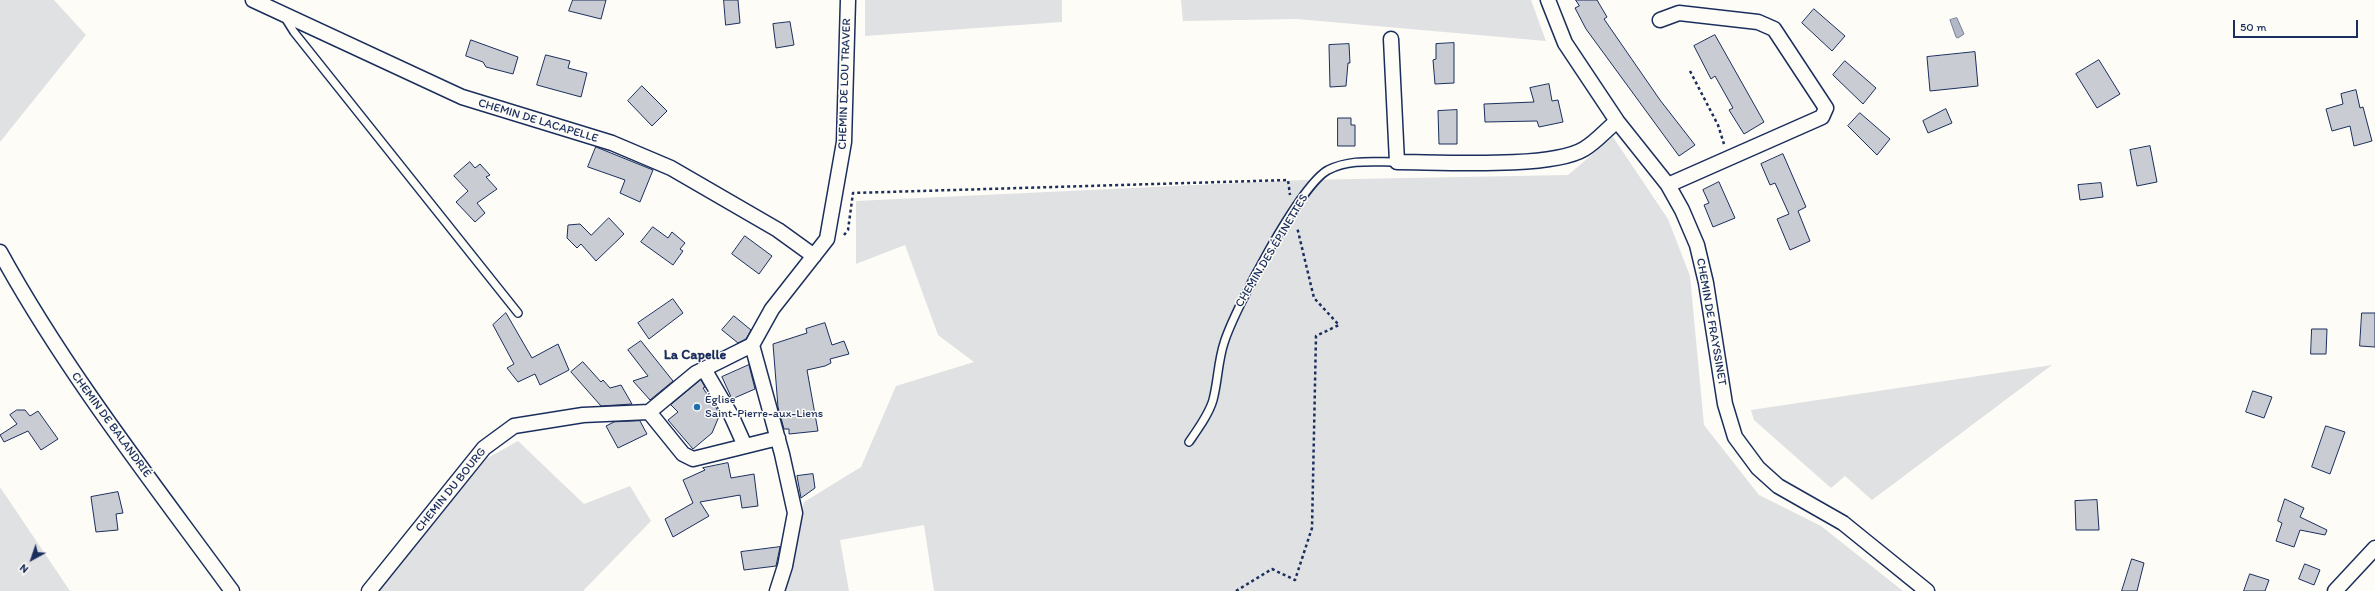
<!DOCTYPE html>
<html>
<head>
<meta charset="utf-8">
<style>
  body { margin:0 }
  #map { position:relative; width:2375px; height:591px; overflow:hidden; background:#fdfcf7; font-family:Itim,sans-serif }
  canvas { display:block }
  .north { position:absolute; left:12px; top:539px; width:40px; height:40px; -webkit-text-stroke:3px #fdfcf7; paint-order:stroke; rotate:220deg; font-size:11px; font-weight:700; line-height:16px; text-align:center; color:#1b2f5e }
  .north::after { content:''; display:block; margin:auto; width:14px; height:18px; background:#1b2f5e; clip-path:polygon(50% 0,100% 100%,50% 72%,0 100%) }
  .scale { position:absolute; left:2233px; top:20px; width:125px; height:18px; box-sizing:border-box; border:2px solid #1b2f5e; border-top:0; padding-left:5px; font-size:12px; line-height:14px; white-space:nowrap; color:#1b2f5e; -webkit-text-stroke:3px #fdfcf7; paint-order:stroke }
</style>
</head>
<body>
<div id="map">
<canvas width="2375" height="591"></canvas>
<div class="north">N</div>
<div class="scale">50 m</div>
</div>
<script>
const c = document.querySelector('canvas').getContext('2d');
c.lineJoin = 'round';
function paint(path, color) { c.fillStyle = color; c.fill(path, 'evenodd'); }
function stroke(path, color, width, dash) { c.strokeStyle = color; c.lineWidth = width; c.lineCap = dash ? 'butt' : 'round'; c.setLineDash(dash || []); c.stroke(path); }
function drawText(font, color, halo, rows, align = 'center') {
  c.font = font + ' Itim,sans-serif'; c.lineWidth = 3; c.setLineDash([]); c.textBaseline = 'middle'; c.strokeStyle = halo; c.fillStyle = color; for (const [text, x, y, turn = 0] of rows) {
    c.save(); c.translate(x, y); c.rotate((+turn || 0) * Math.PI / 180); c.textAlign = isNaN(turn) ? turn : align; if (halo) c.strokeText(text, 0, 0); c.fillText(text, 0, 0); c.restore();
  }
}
paint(new Path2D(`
  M0,0H54L86,35L0,142Z
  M865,0H1062V22L865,36Z
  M1181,0H1531L1546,41L1297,19L1183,21Z
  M1613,137L1668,219L1690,276L1704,425L1759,495L1821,526L1903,591H934L924,525L840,540L849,591H781L804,502L861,467L896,386L974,362L938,335L905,245L856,264V201L1302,180L1568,175Z
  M2052,365L1872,500L1845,476L1831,488L1754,420L1751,410Z
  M518,441L584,504L630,486L651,521L583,591H380L486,459Z
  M0,487L70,591H0Z`), '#e0e1e3');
const water = new Path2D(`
  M1957,18L1964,34L1958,38L1956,37L1950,20Z`);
paint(water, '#b3b8c5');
stroke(water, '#76819c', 1);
const building = new Path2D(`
  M573,0H606L601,19L569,11Z
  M724,0H738L740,23L726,25Z
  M1576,0H1597L1607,17L1604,19L1660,100L1695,145L1679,156L1586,29L1575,8L1579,6Z
  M1814,9L1845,36L1832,51L1802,23Z
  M790,22L794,45L776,48L773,24Z
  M1715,35L1764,122L1744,134L1729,110L1733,108L1715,76L1711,79L1694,46Z
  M471,40L518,57L513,74L486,67L483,62L466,56Z
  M1454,43V83L1435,84L1433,60L1436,59V44Z
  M1349,44L1350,63H1348L1346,86L1330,87L1329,45Z
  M1975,52L1978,86L1930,91L1927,57Z
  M546,55L570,61L568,68L587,73L581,97L537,85Z
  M2099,60L2120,94L2097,108L2076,74Z
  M1845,61L1876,88L1863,104L1833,75Z
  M1549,84L1552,101L1558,100L1563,122L1539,127L1537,121L1485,122L1484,104L1534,102L1530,88Z
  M642,86L667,111L652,126L628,101Z
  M2356,90L2360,108L2363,107L2372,141L2354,146L2350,126L2332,131L2326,109L2343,104L2341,94Z
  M1946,109L1952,123L1928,133L1923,121Z
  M1457,110V144H1439L1438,111Z
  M1860,113L1890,139L1877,155L1848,126Z
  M1338,118H1351V125H1355V146H1338Z
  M2150,146L2157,182L2137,186L2130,150Z
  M596,147L653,170L640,202L620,193L625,180L588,167Z
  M1783,154L1806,207L1798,211L1810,241L1790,250L1777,219L1789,214L1775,183L1770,185L1761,164Z
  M470,162L475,168L480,164L490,175L486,177L497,189L477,203L485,213L475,222L456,202L468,191L454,176Z
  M1719,182L1735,218L1713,227L1704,205L1709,203L1703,190Z
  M2101,183L2103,197L2080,200L2078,185Z
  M609,218L624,234L596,261L581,244L577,248L567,238L568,225L580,224L591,235Z
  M653,227L668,238L672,232L685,243L680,249L683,251L673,265L641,242Z
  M745,236L772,256L759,274L732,254Z
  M673,299L683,313L649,339L638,323Z
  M506,313L532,358L558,344L569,370L540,385L535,374L518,382L507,368L514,364L493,325Z
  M2362,313H2375V347L2360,346Z
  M734,316L751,330L746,339L738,343L722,330Z
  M825,323L832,345L844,341L849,354L830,359L831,363L825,366L807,370L818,431L789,434V429H784L778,407L773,344L807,333L806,329Z
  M2312,329H2327L2326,354H2311Z
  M641,341L673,381L650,400L633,381L648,376L628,350Z
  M583,362L601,382L603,380L610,388L621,385L632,404L601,406L571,372Z
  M749,365L755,389L732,399L722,377Z
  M701,380L705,387L703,388L720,414L712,433L693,449L668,420L678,412L671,405Z
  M2253,391L2272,397L2264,418L2246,412Z
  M17,410H25L30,416L38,411L58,439L41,450L28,431L4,442L0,435L17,424L10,415Z
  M640,421L647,434L618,448L606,426L614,422Z
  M2326,426L2345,432L2330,474L2312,467Z
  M728,463L731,478L754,474L758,506L742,508L740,495L700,502L709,516L673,537L665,519L693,503L683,480L705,470L703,468Z
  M813,474L815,488L801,498L797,476Z
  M118,492L123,513L116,514L118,530L96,532L91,497Z
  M2285,499L2304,508L2300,517L2327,530L2325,535L2300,530L2294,547L2276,541L2282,523L2278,521Z
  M2097,500L2099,530H2076L2075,501Z
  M780,547L776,566L744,570L741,552Z
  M2132,559L2144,563L2137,591H2122Z
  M2305,564L2320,570L2314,585L2299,579Z
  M2250,574L2269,580L2265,591H2244Z`);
paint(building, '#c9ccd3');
stroke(building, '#1b2f5e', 1);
const service = new Path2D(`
  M284,16L294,32L518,313
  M1189,442C1198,429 1209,414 1213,400C1218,381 1218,361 1224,343C1234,310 1300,185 1328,170C1350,159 1373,162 1397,162`);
const minor = new Path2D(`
  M253,0L462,97L612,143L671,168L778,230L814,256
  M1548,0L1565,43L1617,121L1668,185L1682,210L1697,245L1706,283L1725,404L1735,437L1758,468L1778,486L1843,523L1927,591
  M1660,20L1679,13L1758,22L1774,29L1826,108L1822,117L1668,185
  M1391,39L1397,162C1439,162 1551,169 1584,149C1596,142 1606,130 1617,121
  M0,252C66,372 151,480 232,591
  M752,345L696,373L649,412L683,454L693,459L778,438
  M704,369L732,417L745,446
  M369,591L484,448L514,426L583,415L649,412
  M777,591L785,566L795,513L782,454L752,345L772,309L827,239L844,142L848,0
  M2335,591L2375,548`);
stroke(service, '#1b2f5e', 10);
stroke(minor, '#1b2f5e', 17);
stroke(new Path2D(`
  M1690,71L1718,125L1724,144
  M844,235L848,230L853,193L1288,180L1290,195
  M1236,591L1272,569L1295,580L1312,528L1316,336L1339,325L1314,298L1297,227`), '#1b2f5e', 2.5, [3, 3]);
stroke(service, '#fdfcf7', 7);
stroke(minor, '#fdfcf7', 14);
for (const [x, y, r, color] of [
  [697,407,4,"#1f6fb2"]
]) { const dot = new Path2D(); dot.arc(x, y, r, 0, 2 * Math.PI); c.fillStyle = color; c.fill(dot); stroke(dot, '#fdfcf7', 1.5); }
drawText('12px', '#1b2f5e', '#fdfcf7', [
  ["CHEMIN DE LOU TRAVER",845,84,-88],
  ["CHEMIN DE LACAPELLE",538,121,17],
  ["CHEMIN DES ÉPINETTES",1272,251,-59],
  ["CHEMIN DE FRAYSSINET",1711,322,80],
  ["CHEMIN DE BALANDRIÉ",111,425,54],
  ["CHEMIN DU BOURG",451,490,-51]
]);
drawText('12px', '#1b2f5e', '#fdfcf7', [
  ["Église",705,400],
  ["Saint-Pierre-aux-Liens",705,414]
], 'left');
drawText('bold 14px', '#1b2f5e', '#fdfcf7', [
  ["La Capelle",695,355]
]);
</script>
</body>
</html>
